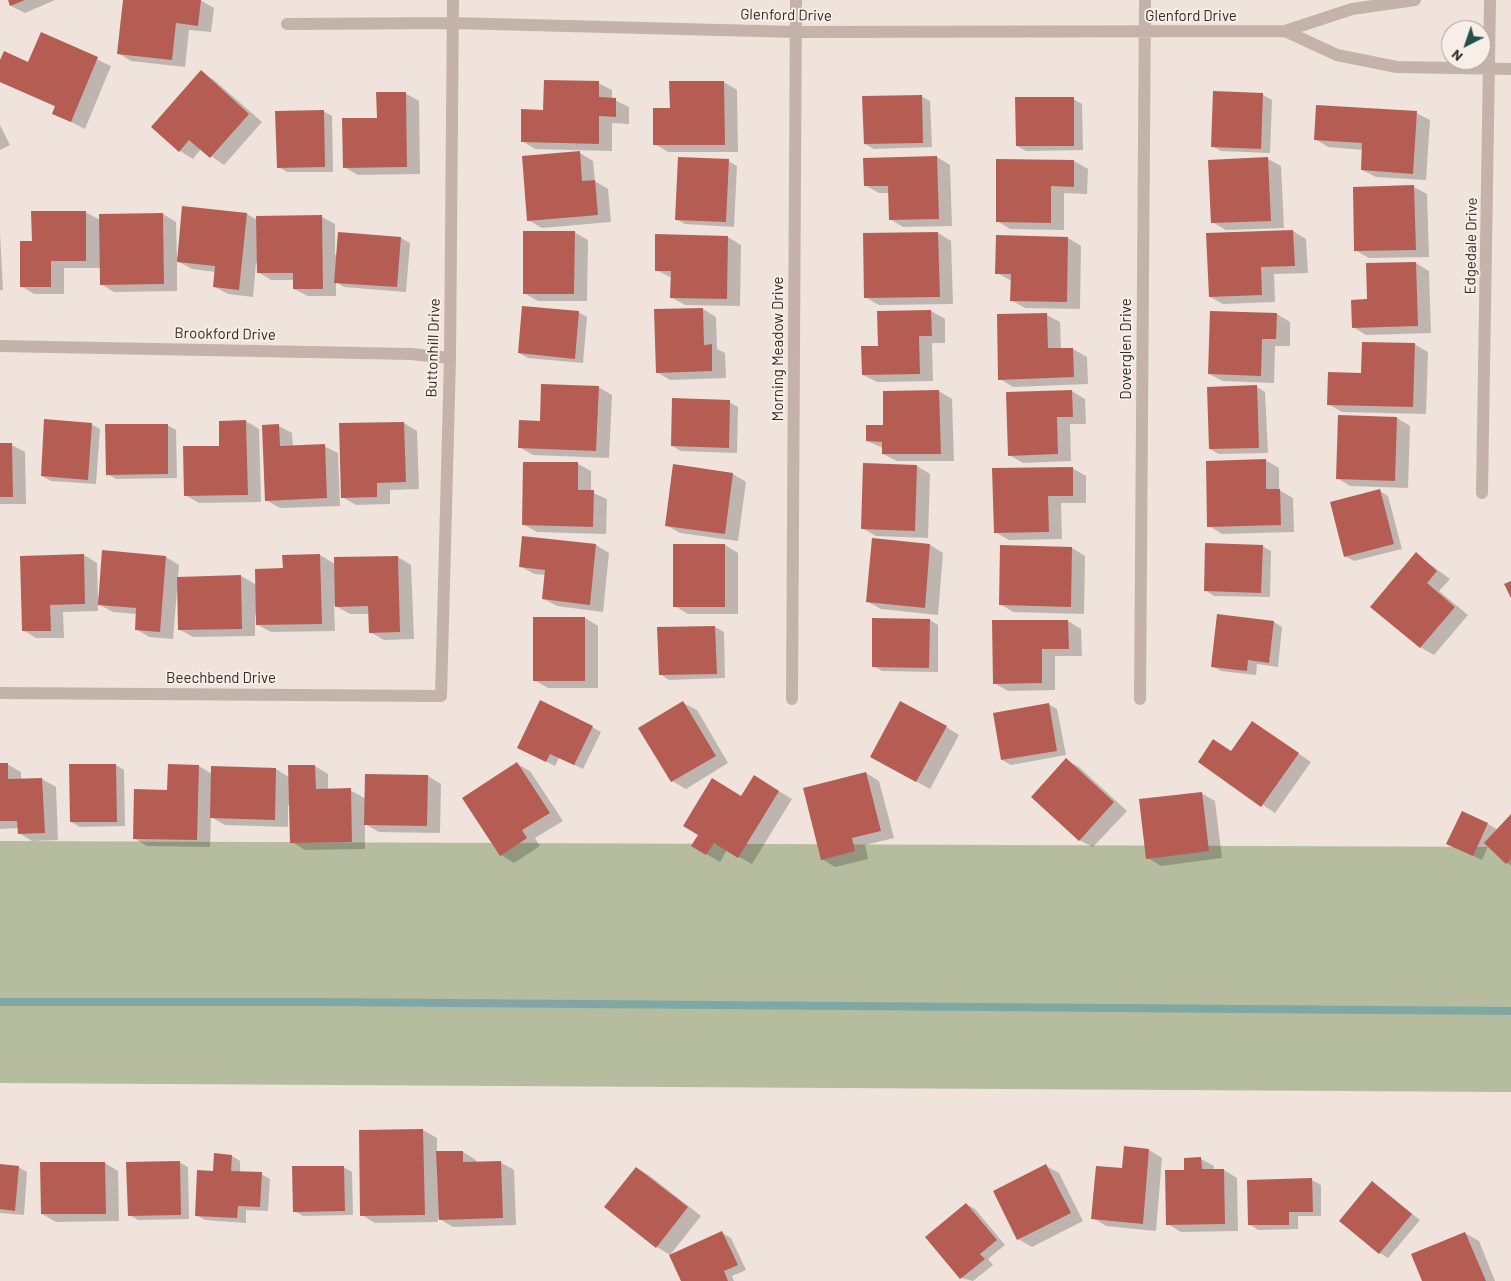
<!DOCTYPE html>
<html>
<head>
<meta charset="utf-8">
<style>
  body { margin:0 }
  #map { position:relative; width:1511px; height:1281px; overflow:hidden; background:#efe3dc; font-family:Barlow,sans-serif }
  canvas { display:block }
  .north { position:absolute; left:1441px; top:20px; width:50px; height:50px; box-sizing:border-box; background:#f7eee8; border:1px solid #a9a09b; border-radius:50%; rotate:221deg; font-size:14px; font-weight:700; line-height:20px; text-align:center; color:#342a28 }
  .north::after { content:''; display:block; margin:auto; width:18px; height:22px; background:#23504c; clip-path:polygon(50% 0,100% 100%,50% 72%,0 100%) }
</style>
</head>
<body>
<div id="map">
<canvas width="1511" height="1281"></canvas>
<div class="north">N</div>
</div>
<script>
const c = document.querySelector('canvas').getContext('2d');
c.lineJoin = 'round';
function paint(path, color) { c.fillStyle = color; c.fill(path, 'evenodd'); }
function stroke(path, color, width, dash) { c.strokeStyle = color; c.lineWidth = width; c.lineCap = dash ? 'butt' : 'round'; c.setLineDash(dash || []); c.stroke(path); }
function drawText(font, color, halo, rows, align = 'center') {
  c.font = font + ' Barlow,sans-serif'; c.lineWidth = 4; c.setLineDash([]); c.textBaseline = 'middle'; c.strokeStyle = halo; c.fillStyle = color; for (const [text, x, y, turn = 0] of rows) {
    c.save(); c.translate(x, y); c.rotate((+turn || 0) * Math.PI / 180); c.textAlign = isNaN(turn) ? turn : align; if (halo) c.strokeText(text, 0, 0); c.fillText(text, 0, 0); c.restore();
  }
}
paint(new Path2D(`
  M0,841L1511,847V1092L0,1083Z`), '#b6bc9e');
paint(new Path2D(`
  M9,0H55L25,13L11,6Z
  M124,0H200L214,8L211,32L189,30L185,67L131,61L118,53Z
  M42,34L111,66L85,129L53,113L56,107L0,82V63L29,64Z
  M201,72L214,80L262,122L224,165L201,149L193,159L180,151L152,126Z
  M724,82L737,90L738,152H668L655,144L671,109Z
  M598,83L612,90V99L629,107V124L612,123V151L535,149L522,141L544,111Z
  M1215,92L1263,95L1272,100L1270,153L1221,151L1212,146Z
  M405,93L419,101L420,174L358,175L344,167L378,119Z
  M921,96L930,101L932,147L874,149L865,144Z
  M1073,99L1082,104L1083,150L1026,151L1017,146Z
  M323,111L332,116L333,172H287L278,167Z
  M1416,113L1430,120L1426,180L1376,177L1362,170L1363,150L1328,147L1315,139Z
  M0,125L10,145L0,150Z
  M580,153L593,161L595,181L608,189L611,222L542,228L528,220Z
  M937,157L950,165L952,226L903,227L890,219L889,193H879L865,185Z
  M1268,159L1281,166L1284,228L1226,230L1212,222Z
  M998,160L1074,161L1088,169L1087,194L1064,193V230L1010,229L997,221Z
  M728,161L737,166L734,227L685,224L676,219Z
  M1414,187L1427,194L1429,257L1369,258L1355,250Z
  M85,212L100,220L163,214L176,222L177,257H179L247,214L257,220L322,217L335,224V255L401,238L410,243L406,292L344,287L336,282V296H308L294,289V280H271L258,272V263H256L253,297L228,294L215,287L216,272L192,269L177,261V291L114,292L101,284V268H64V294H34L21,286L33,243Z
  M1293,231L1306,239L1308,273L1274,274L1275,302L1223,304L1210,297Z
  M574,232L588,240L587,301H538L524,293Z
  M0,233L3,290H0Z
  M938,233L951,241L953,304L879,305L865,297Z
  M728,237L741,245L740,306L685,305L671,297L672,278L656,270Z
  M1068,238L1081,246L1080,309L1025,308L1011,300L1012,281L997,273Z
  M1416,263L1429,271L1431,333L1366,335L1353,327L1368,300Z
  M703,309L716,317L717,349L725,353L726,378L670,380L657,372Z
  M931,311L945,319V343H932L933,381L877,382L863,375L879,347L878,313Z
  M578,312L587,317L583,363L528,358L519,353Z
  M1277,314L1290,322V346H1275L1274,383L1223,381L1209,374Z
  M1047,315L1060,322L1061,349H1073L1087,357L1088,384L1013,387L1000,379Z
  M1414,344L1428,352L1426,414L1342,412L1328,404L1362,374Z
  M598,387L612,395L609,458L533,455L519,447L541,422Z
  M1257,387L1265,392L1268,453L1219,454L1210,449Z
  M939,391L952,399L954,461H897L883,454V448L867,441L884,426Z
  M1072,391L1085,399L1086,424H1070L1071,461L1023,463L1009,455Z
  M729,402L738,407L737,453L681,451L672,446Z
  M1397,418L1410,426L1408,488L1350,486L1337,478Z
  M246,421L259,429L261,502L199,503L185,495L221,447Z
  M404,423L417,431L419,489L390,490V504L356,505L342,497Z
  M91,424L100,429L96,484L51,481L42,476Z
  M167,425L176,430L177,478L116,479L107,474Z
  M279,426L292,433L293,447L324,446L338,453L340,506L280,508L266,500Z
  M0,445H12L25,452L26,504H0Z
  M1265,460L1279,468V490L1293,498L1294,532L1222,534L1209,526Z
  M524,463L578,464L591,471V492L607,499L606,534L537,532L523,524Z
  M917,466L930,474L928,538L876,536L862,528Z
  M1072,468L1086,476V503H1061L1062,539L1009,540L995,532Z
  M733,474L746,482L738,541L680,533L666,525Z
  M1380,491L1388,496L1402,549L1354,561L1345,556Z
  M596,545L609,553L603,612L557,606L544,599L546,575L534,574L520,566Z
  M725,545L738,553V614H688L675,606Z
  M930,545L943,553L938,615L881,609L868,602Z
  M1262,546L1271,551L1270,597L1214,596L1205,590Z
  M1072,548L1085,556L1084,614L1013,612L1000,604Z
  M1416,554L1450,579L1439,591L1468,615L1434,655L1420,647Z
  M84,555L97,563L98,597H100L166,557L179,565L178,578L241,576L257,585L284,569L320,555L335,564L398,557L411,565L414,639L384,640L370,632V614H350L334,605L335,631L271,632L258,625L257,615H255V636L193,637L180,630L179,591H177L173,639L149,637L136,629L137,614L113,612L98,604V611L63,612L64,638H36L23,630Z
  M585,618L598,626V688H548L534,680Z
  M930,620L938,625V672L882,671L873,666Z
  M1068,621L1081,629L1082,656H1055V690L1008,691L994,683Z
  M1274,622L1282,627L1278,667L1257,664L1256,675L1221,671L1212,666Z
  M715,627L724,632L725,678L669,680L660,674Z
  M683,703L697,710L728,763L686,789L672,781L640,728Z
  M1048,704L1057,709L1066,755L1011,765L1002,760Z
  M1253,723L1311,762L1275,813L1199,762L1232,752Z
  M592,727L601,732L583,769L559,758L555,766L528,752Z
  M946,727L959,735L930,789L885,764Z
  M1066,760L1079,767L1127,811L1093,847L1079,840Z
  M0,764H7L21,772V780L42,779L56,787L58,840L32,841L19,833V828L0,829Z
  M517,764L530,771L563,821L535,838L540,846L514,863L501,855Z
  M116,765L124,770L125,826L80,827L71,822Z
  M199,766L212,774L276,769L290,778L315,766L328,774V790H350L366,799V775L428,776L441,784L440,833L379,832L365,824V849L305,850L292,842L291,805H288V827L225,825L211,817L210,847L147,846L134,838L169,792Z
  M866,773L879,781L894,838L865,845L868,859L835,867L822,859Z
  M767,784L792,799L752,864L727,850L720,862L693,846L742,797Z
  M1201,793L1215,801L1222,858L1161,866L1148,858Z
  M1511,816V866L1488,846L1482,860L1448,844L1488,824L1498,830Z
  M423,1130L437,1138V1152H463L476,1160V1163L500,1162L514,1170L516,1225L453,1227L438,1218V1222L375,1223L362,1215L360,1131Z
  M1149,1150L1162,1158L1156,1231L1106,1226L1093,1218Z
  M232,1156L240,1161V1172L261,1174L270,1179L268,1211L246,1210V1223L205,1220L196,1215L214,1172Z
  M1201,1159L1214,1166V1170H1224L1237,1178L1238,1231L1181,1232L1168,1224L1186,1171Z
  M179,1162L188,1167L189,1219L138,1220L129,1215Z
  M105,1163L118,1171L119,1221L56,1222L42,1214Z
  M0,1166L18,1167L27,1172L24,1215L0,1213Z
  M1046,1166L1059,1173L1083,1221L1032,1247L1018,1239Z
  M343,1167L352,1172L353,1215L303,1216L294,1211Z
  M637,1168L650,1176L701,1216L670,1255L657,1247Z
  M1312,1180L1321,1185V1216H1298V1229L1258,1230L1249,1224V1181Z
  M1372,1182L1420,1220L1388,1258L1380,1253Z
  M966,1204L975,1209L1005,1245L988,1259L993,1265L973,1281L961,1278L927,1237Z
  M722,1233L731,1238L746,1270L732,1276L734,1281H682Z
  M1465,1233L1479,1241L1495,1281H1424Z`), '#0003');
stroke(new Path2D(`
  M0,1002H318L1511,1011`), '#7fa8a4', 8);
paint(new Path2D(`
  M8,0H25L10,6Z
  M123,0H201L198,26L176,23L172,60L117,54Z
  M41,32L98,57L71,122L52,114L55,106L0,82V60L4,51L28,62Z
  M201,70L249,114L210,158L189,140L179,152L151,127Z
  M544,80L599,81V97L616,98V117L599,116V144L521,142V109L543,110Z
  M669,81H724L725,145H653V108H670Z
  M1213,91L1263,93L1261,149L1211,147Z
  M376,92H406L407,167L343,168L342,118H377Z
  M922,95L923,143L864,144L862,96Z
  M1015,97H1074V146H1016Z
  M1316,105L1417,111L1413,174L1361,170L1362,143L1314,140Z
  M324,110L325,167L277,168L275,111Z
  M580,151L582,181L595,180L598,215L527,221L522,156Z
  M937,156L939,219L889,220L888,186H864L863,158Z
  M678,157L729,159L726,222L675,220Z
  M1268,157L1271,221L1211,223L1208,160Z
  M996,159L1074,160V187L1051,186V223L996,222Z
  M1414,185L1416,250L1354,251L1353,187Z
  M182,206L247,213L239,290L213,287L215,266L177,262Z
  M31,211H86V261H51V287H20V241H32Z
  M163,213L164,284L100,285L99,214Z
  M322,215L323,289H293V273H257L256,216Z
  M1293,230L1295,266L1261,267L1262,295L1209,297L1206,233Z
  M523,231H575L574,294H523Z
  M338,232L401,237L397,287L334,283Z
  M938,232L940,297L864,298L863,233Z
  M655,234L728,236L727,299L670,298L671,271H655Z
  M996,235L1068,237L1067,302L1010,301L1011,274H995Z
  M1416,262L1418,326L1352,328L1351,300L1367,299L1366,263Z
  M522,306L579,311L575,359L518,353Z
  M703,308L704,345L712,344V371L656,373L654,309Z
  M931,310L932,336H919L920,374L862,375L861,346H878L877,311Z
  M1210,311L1277,313L1276,339H1262L1261,376L1208,374Z
  M1047,313L1048,348H1073L1074,377L998,380L997,314Z
  M1362,342L1415,343L1413,407L1327,405L1328,372L1361,373Z
  M541,384L599,386L596,451L518,448L519,420L540,421Z
  M1257,385L1259,448L1209,449L1207,387Z
  M939,390L941,454H882V442L866,441V425H883V391Z
  M1072,390L1073,417H1057L1058,454L1008,456L1006,392Z
  M672,398L730,400L729,448L671,446Z
  M1338,415L1397,417L1395,481L1336,479Z
  M44,419L92,423L88,480L41,476Z
  M246,420L248,495L184,496L183,446H219V421Z
  M404,422L406,482L377,483V497L341,498L339,423Z
  M105,424H168V474L106,475Z
  M279,424L280,446L325,444L327,498L265,501L262,425Z
  M0,443H12L13,497H0Z
  M1266,459V489H1280L1281,525L1207,527L1206,461Z
  M523,462H578V490H594L593,527L522,525Z
  M863,463L917,465L915,531L861,529Z
  M673,464L733,473L725,534L665,526Z
  M1073,467V496H1048L1049,532L994,533L992,468Z
  M1380,489L1394,544L1344,557L1330,502Z
  M522,536L596,544L590,605L542,599L545,570L519,567Z
  M872,538L930,544L925,608L866,602Z
  M1205,543L1263,545L1261,593L1204,591Z
  M673,544H725V607H673Z
  M1000,545L1072,547L1071,607L999,605Z
  M102,550L166,556L160,632L135,630L136,608L98,605Z
  M1416,552L1437,571L1427,583L1455,607L1420,648L1370,607Z
  M84,554L85,604L50,605L51,631H22L20,556Z
  M320,554L322,624L256,625L255,569L283,568L282,555Z
  M398,556L400,632L369,633L368,606L335,607L334,557Z
  M241,575L242,629L178,630L177,577Z
  M1511,581V598L1504,584Z
  M1217,614L1274,621L1269,663L1248,660L1247,671L1211,667Z
  M533,617H585V681H533Z
  M872,618L930,619L929,668L872,667Z
  M992,620H1068L1069,649H1042V683L993,684Z
  M715,626L717,674L659,675L657,627Z
  M540,700L593,726L574,765L550,754L546,762L517,748Z
  M683,701L716,756L671,782L638,728Z
  M900,701L947,726L916,782L870,757Z
  M1049,703L1057,751L1001,760L993,713Z
  M1252,721L1299,753L1261,807L1198,762L1213,739L1231,751Z
  M1066,758L1114,802L1079,841L1031,797Z
  M517,762L550,813L522,830L527,838L500,856L462,798Z
  M0,763H8V779L42,778L45,833L18,834L17,821H0Z
  M69,764H116L117,822H70Z
  M168,764L199,765L197,840L133,839L134,789L167,790Z
  M288,765H315L316,789L351,788L352,842L290,843Z
  M211,766L276,768L275,820L210,818Z
  M866,772L881,831L852,838L855,851L821,860L803,788Z
  M365,774L428,775L427,826L364,825Z
  M754,775L779,791L738,858L714,843L706,855L691,846L698,835L683,826L712,778L741,796Z
  M1202,792L1209,851L1146,859L1139,799Z
  M1462,811L1488,823L1473,856L1446,844Z
  M1511,814V859L1506,864L1484,843Z
  M423,1129L425,1215L360,1216L359,1130Z
  M1124,1146L1149,1149L1143,1224L1091,1219L1096,1166L1122,1168Z
  M436,1151H463V1162L501,1161L503,1218L439,1220Z
  M214,1153L232,1155L231,1171L262,1172L260,1207L238,1206L237,1218L195,1216L197,1170L213,1171Z
  M1201,1157L1202,1169H1224L1225,1224L1166,1225L1165,1170H1184V1158Z
  M180,1161L181,1215L128,1216L126,1162Z
  M40,1162H105L106,1214H41Z
  M0,1164L19,1166L15,1211L0,1209Z
  M1046,1164L1071,1213L1017,1240L993,1191Z
  M292,1166H344L345,1211L293,1212Z
  M636,1167L688,1207L656,1248L604,1207Z
  M1312,1178L1313,1212H1289V1225H1248L1247,1180Z
  M1372,1181L1412,1214L1379,1254L1339,1221Z
  M966,1203L997,1240L980,1254L985,1259L960,1279L925,1237Z
  M722,1231L738,1265L724,1271L728,1281H681L669,1255Z
  M1465,1232L1486,1281H1422L1411,1254Z`), '#b65d53');
stroke(new Path2D(`
  M287,24L453,23L796,32L1285,31L1352,9L1415,0
  M1285,31L1337,55L1397,67L1511,69
  M0,346L411,354L450,358
  M1482,493L1490,0
  M0,693L441,696L450,358L453,0
  M792,699L796,0
  M1140,699L1145,0`), '#c5b2aa', 12);
drawText('15px', '#342a28', '#f7eee8', [
  ["Glenford Drive",786,15,1],
  ["Glenford Drive",1191,16],
  ["Edgedale Drive",1471,246,-89],
  ["Brookford Drive",225,334,1],
  ["Buttonhill Drive",433,348,-88],
  ["Morning Meadow Drive",778,349,-90],
  ["Doverglen Drive",1126,349,-90],
  ["Beechbend Drive",221,678]
]);
</script>
</body>
</html>
